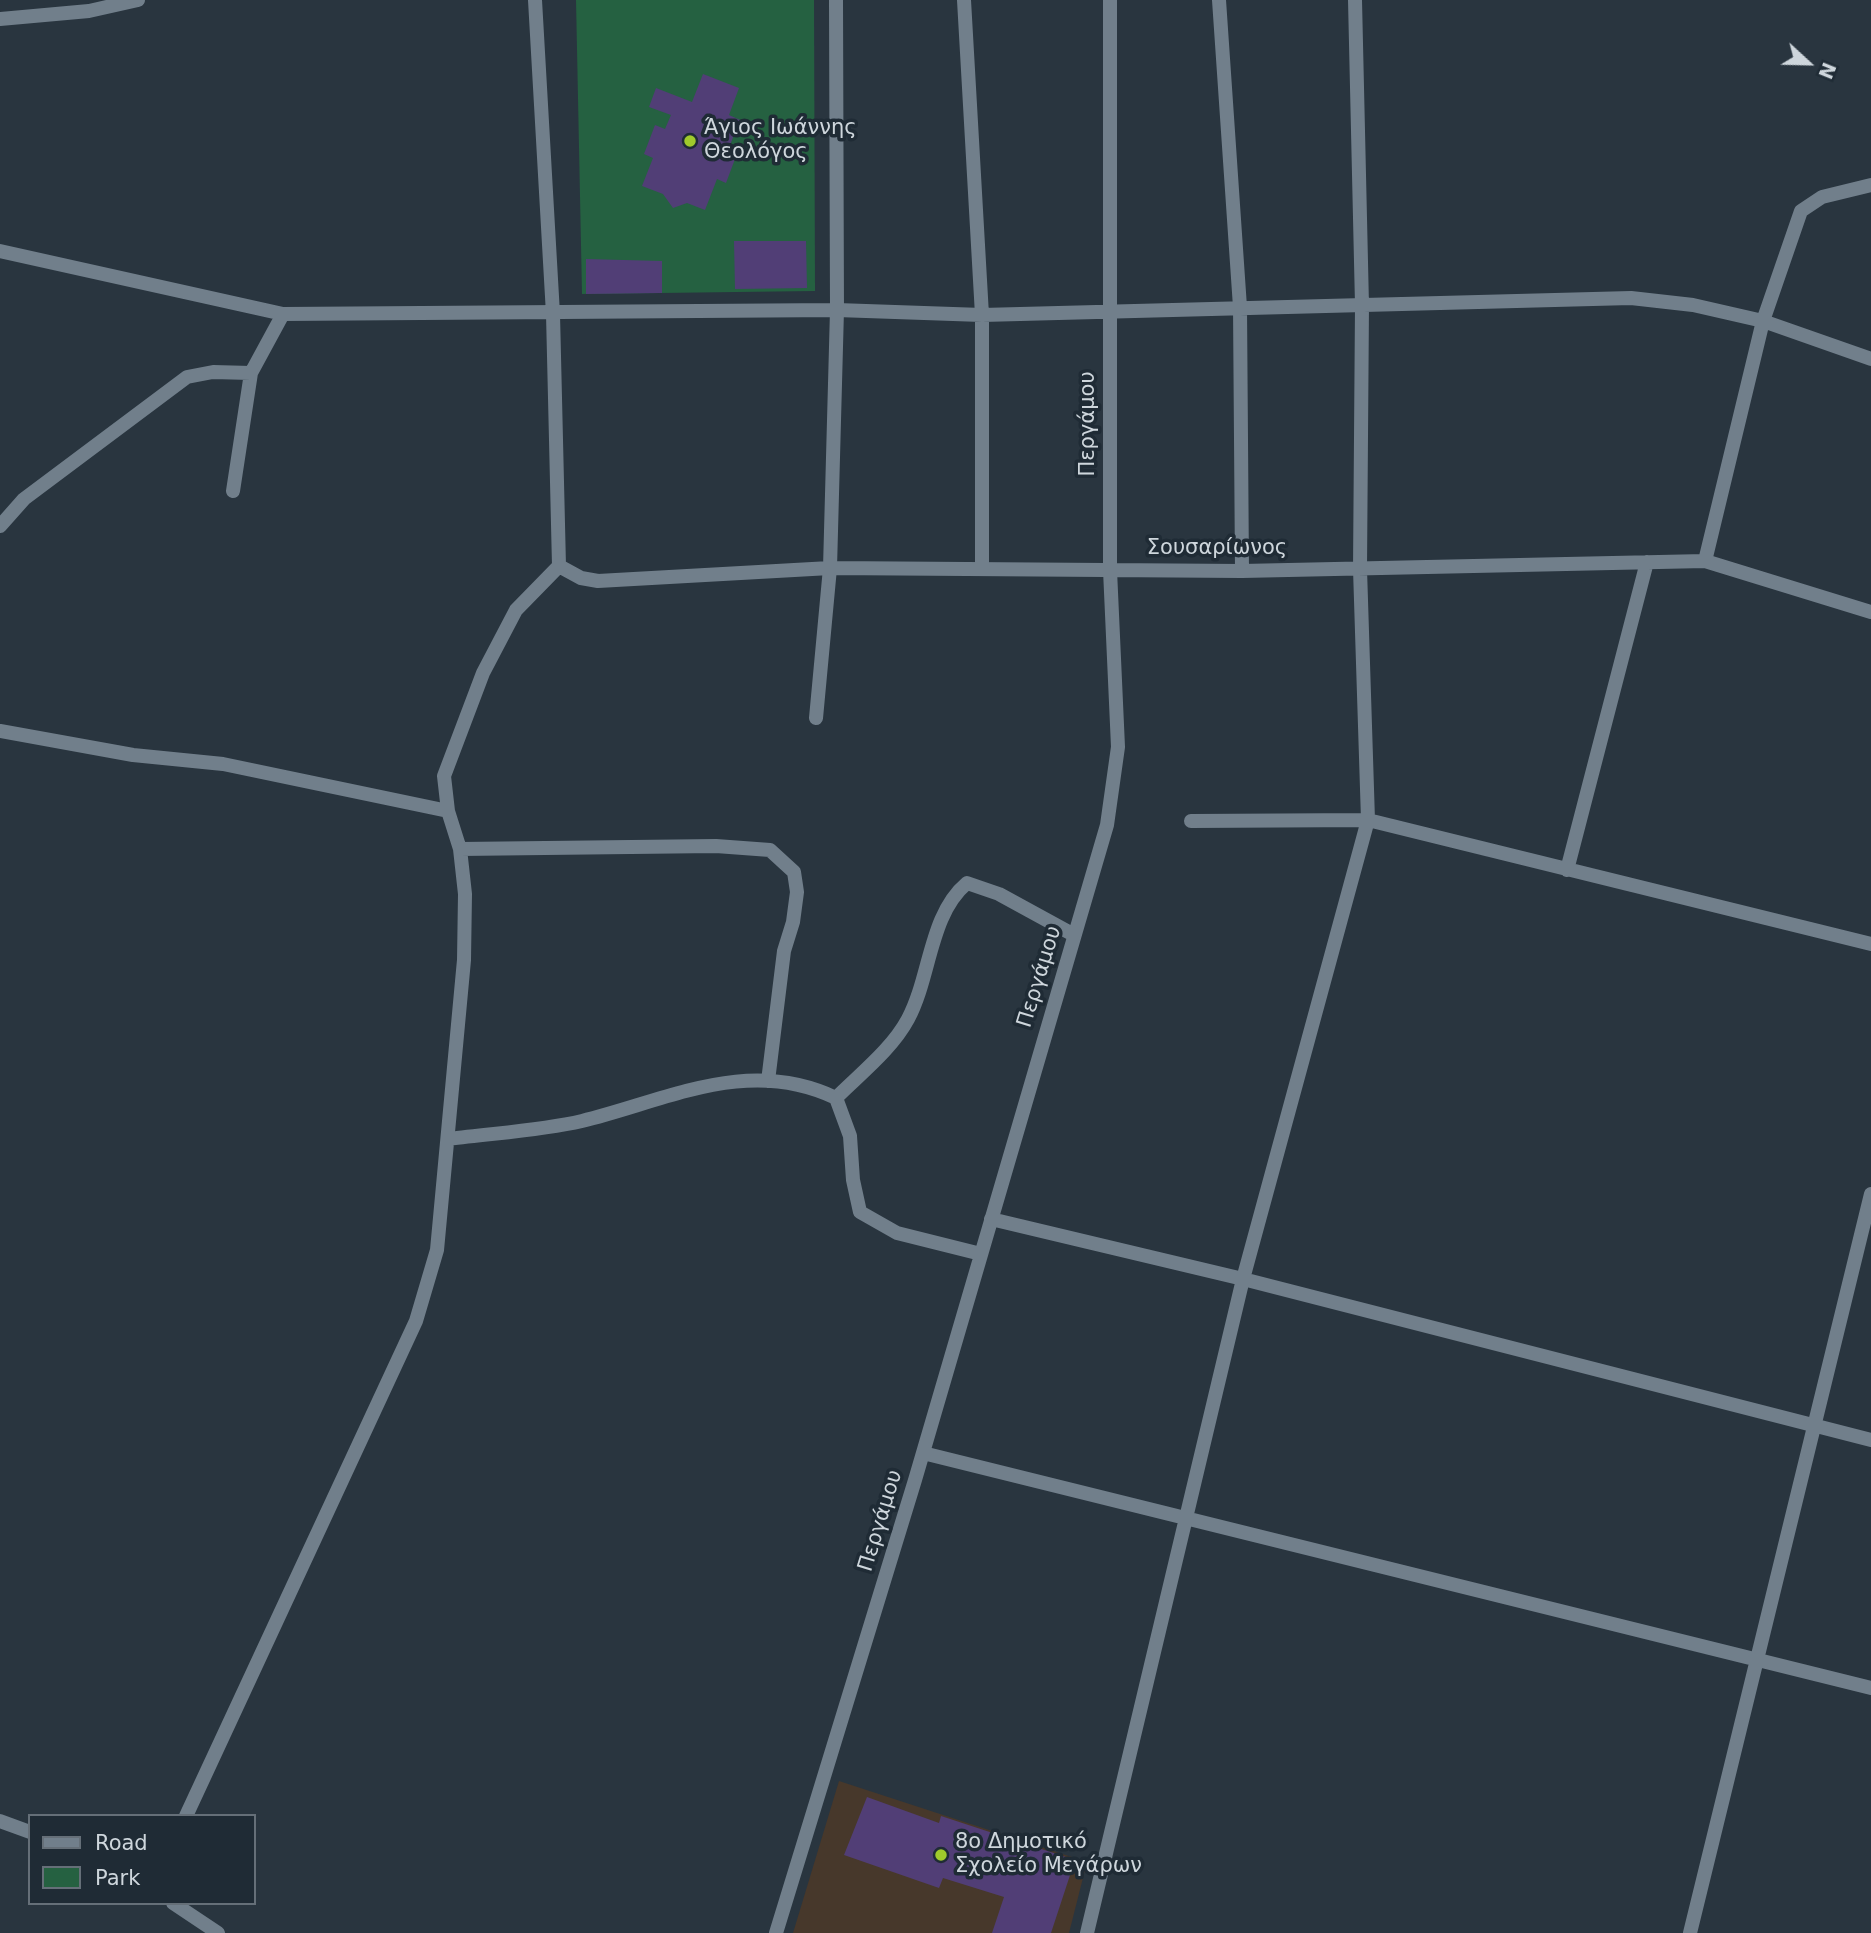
<!DOCTYPE html>
<html>
<head>
<meta charset="utf-8">
<style>
  body { margin:0 }
  #map { position:relative; width:1871px; height:1933px; overflow:hidden; background:#29353f; font-family:"DejaVu Sans",sans-serif }
  canvas { display:block }
  .legend { position:absolute; left:28px; top:1814px; width:228px; height:91px; box-sizing:border-box; background:#1f2b35; border:2px solid #656f78; margin:0; padding:9px 12px; list-style:none; font-size:21px; color:#ced6dc }
  .legend li { display:flex; align-items:center; gap:14px; height:35px }
  .legend b { width:35px; border:2px solid #656f78 }
  .north { position:absolute; left:1773px; top:28px; width:70px; height:70px; -webkit-text-stroke:5px #1f2b35; paint-order:stroke; rotate:112deg; font-size:19px; font-weight:700; line-height:28px; text-align:center; color:#ced6dc }
  .north::after { content:''; display:block; margin:auto; width:24px; height:32px; background:#ced6dc; clip-path:polygon(50% 0,100% 100%,50% 72%,0 100%) }
</style>
</head>
<body>
<div id="map">
<canvas width="1871" height="1933"></canvas>
<ul class="legend">
<li><b style="height:9px;background:#717f8b"></b>Road</li>
<li><b style="height:19px;background:#256141"></b>Park</li>
</ul>
<div class="north">N</div>
</div>
<script>
const c = document.querySelector('canvas').getContext('2d');
c.lineJoin = 'round';
function paint(path, color) { c.fillStyle = color; c.fill(path, 'evenodd'); }
function stroke(path, color, width, dash) { c.strokeStyle = color; c.lineWidth = width; c.lineCap = dash ? 'butt' : 'round'; c.setLineDash(dash || []); c.stroke(path); }
function drawText(font, color, halo, rows, align = 'center') {
  c.font = font + ' "DejaVu Sans",sans-serif'; c.lineWidth = 7; c.setLineDash([]); c.textBaseline = 'middle'; c.strokeStyle = halo; c.fillStyle = color; for (const [text, x, y, turn = 0] of rows) {
    c.save(); c.translate(x, y); c.rotate((+turn || 0) * Math.PI / 180); c.textAlign = isNaN(turn) ? turn : align; if (halo) c.strokeText(text, 0, 0); c.fillText(text, 0, 0); c.restore();
  }
}
paint(new Path2D(`
  M839,1781L1087,1862L1069,1933H793Z`), '#47382b');
paint(new Path2D(`
  M576,0H814L815,291L582,294Z`), '#256141');
paint(new Path2D(`
  M703,74L739,88L729,115L740,120L726,155L735,159L726,183L717,179L705,210L687,203L673,208L663,194L642,186L653,158L644,154L655,125L665,129L671,115L649,107L656,88L692,102Z
  M734,241H806L807,288L735,289Z
  M586,259L662,261V293L586,294Z
  M867,1797L939,1823L941,1816L1075,1860L1051,1933H992L1004,1897L943,1878L939,1888L844,1855Z`), '#513e76');
stroke(new Path2D(`
  M964,0L982,315V569
  M1219,0L1240,307L1242,571
  M0,19L89,11L138,0
  M0,251L283,314L837,310L982,315L1631,298L1693,305L1763,321L1871,359
  M233,491L251,373L283,314
  M0,526L24,499L187,377L213,372L251,373
  M1705,561L1763,321L1801,211L1822,197L1871,185
  M559,566L581,578L598,581L830,568L1242,571L1705,561L1871,612
  M816,718L830,568L837,310L836,0
  M0,731L133,755L223,764L448,811
  M1191,821L1368,820L1871,944
  M460,849L716,846L770,850L794,872L797,892L793,922L784,951L768,1081
  M1567,870L1647,562
  M836,1098C860,1074 892,1049 908,1019C931,976 929,915 967,883L999,894L1074,935
  M449,1139C493,1133 539,1131 582,1121C668,1100 748,1056 836,1098L850,1136L853,1180L860,1212L897,1233L981,1254
  M991,1219L1243,1279L1871,1440
  M923,1453L1871,1688
  M186,1816L416,1321L437,1250L464,960L465,894L460,849L448,811L444,776L483,673L516,610L559,566L553,314L535,0
  M0,1821L30,1832
  M173,1903L218,1933
  M776,1933L915,1480L1107,825L1118,747L1110,570V0
  M1087,1933L1243,1279L1368,820L1360,569L1362,305L1355,0
  M1690,1933L1871,1194`), '#717f8b', 14);
for (const [x, y, r, color] of [
  [690,141,7,"#a0ca2c"],
  [941,1855,7,"#a0ca2c"]
]) { const dot = new Path2D(); dot.arc(x, y, r, 0, 2 * Math.PI); c.fillStyle = color; c.fill(dot); stroke(dot, '#1f2b35', 2.5); }
drawText('21px', '#ced6dc', '#1f2b35', [
  ["Άγιος Ιωάννης",704,129],
  ["Θεολόγος",704,153],
  ["8ο Δημοτικό",955,1843],
  ["Σχολείο Μεγάρων",955,1867]
], 'left');
drawText('21px', '#ced6dc', '#1f2b35', [
  ["Περγάμου",1089,424,-90],
  ["Σουσαρίωνος",1217,549],
  ["Περγάμου",1040,977,-73],
  ["Περγάμου",881,1521,-73]
]);
</script>
</body>
</html>
